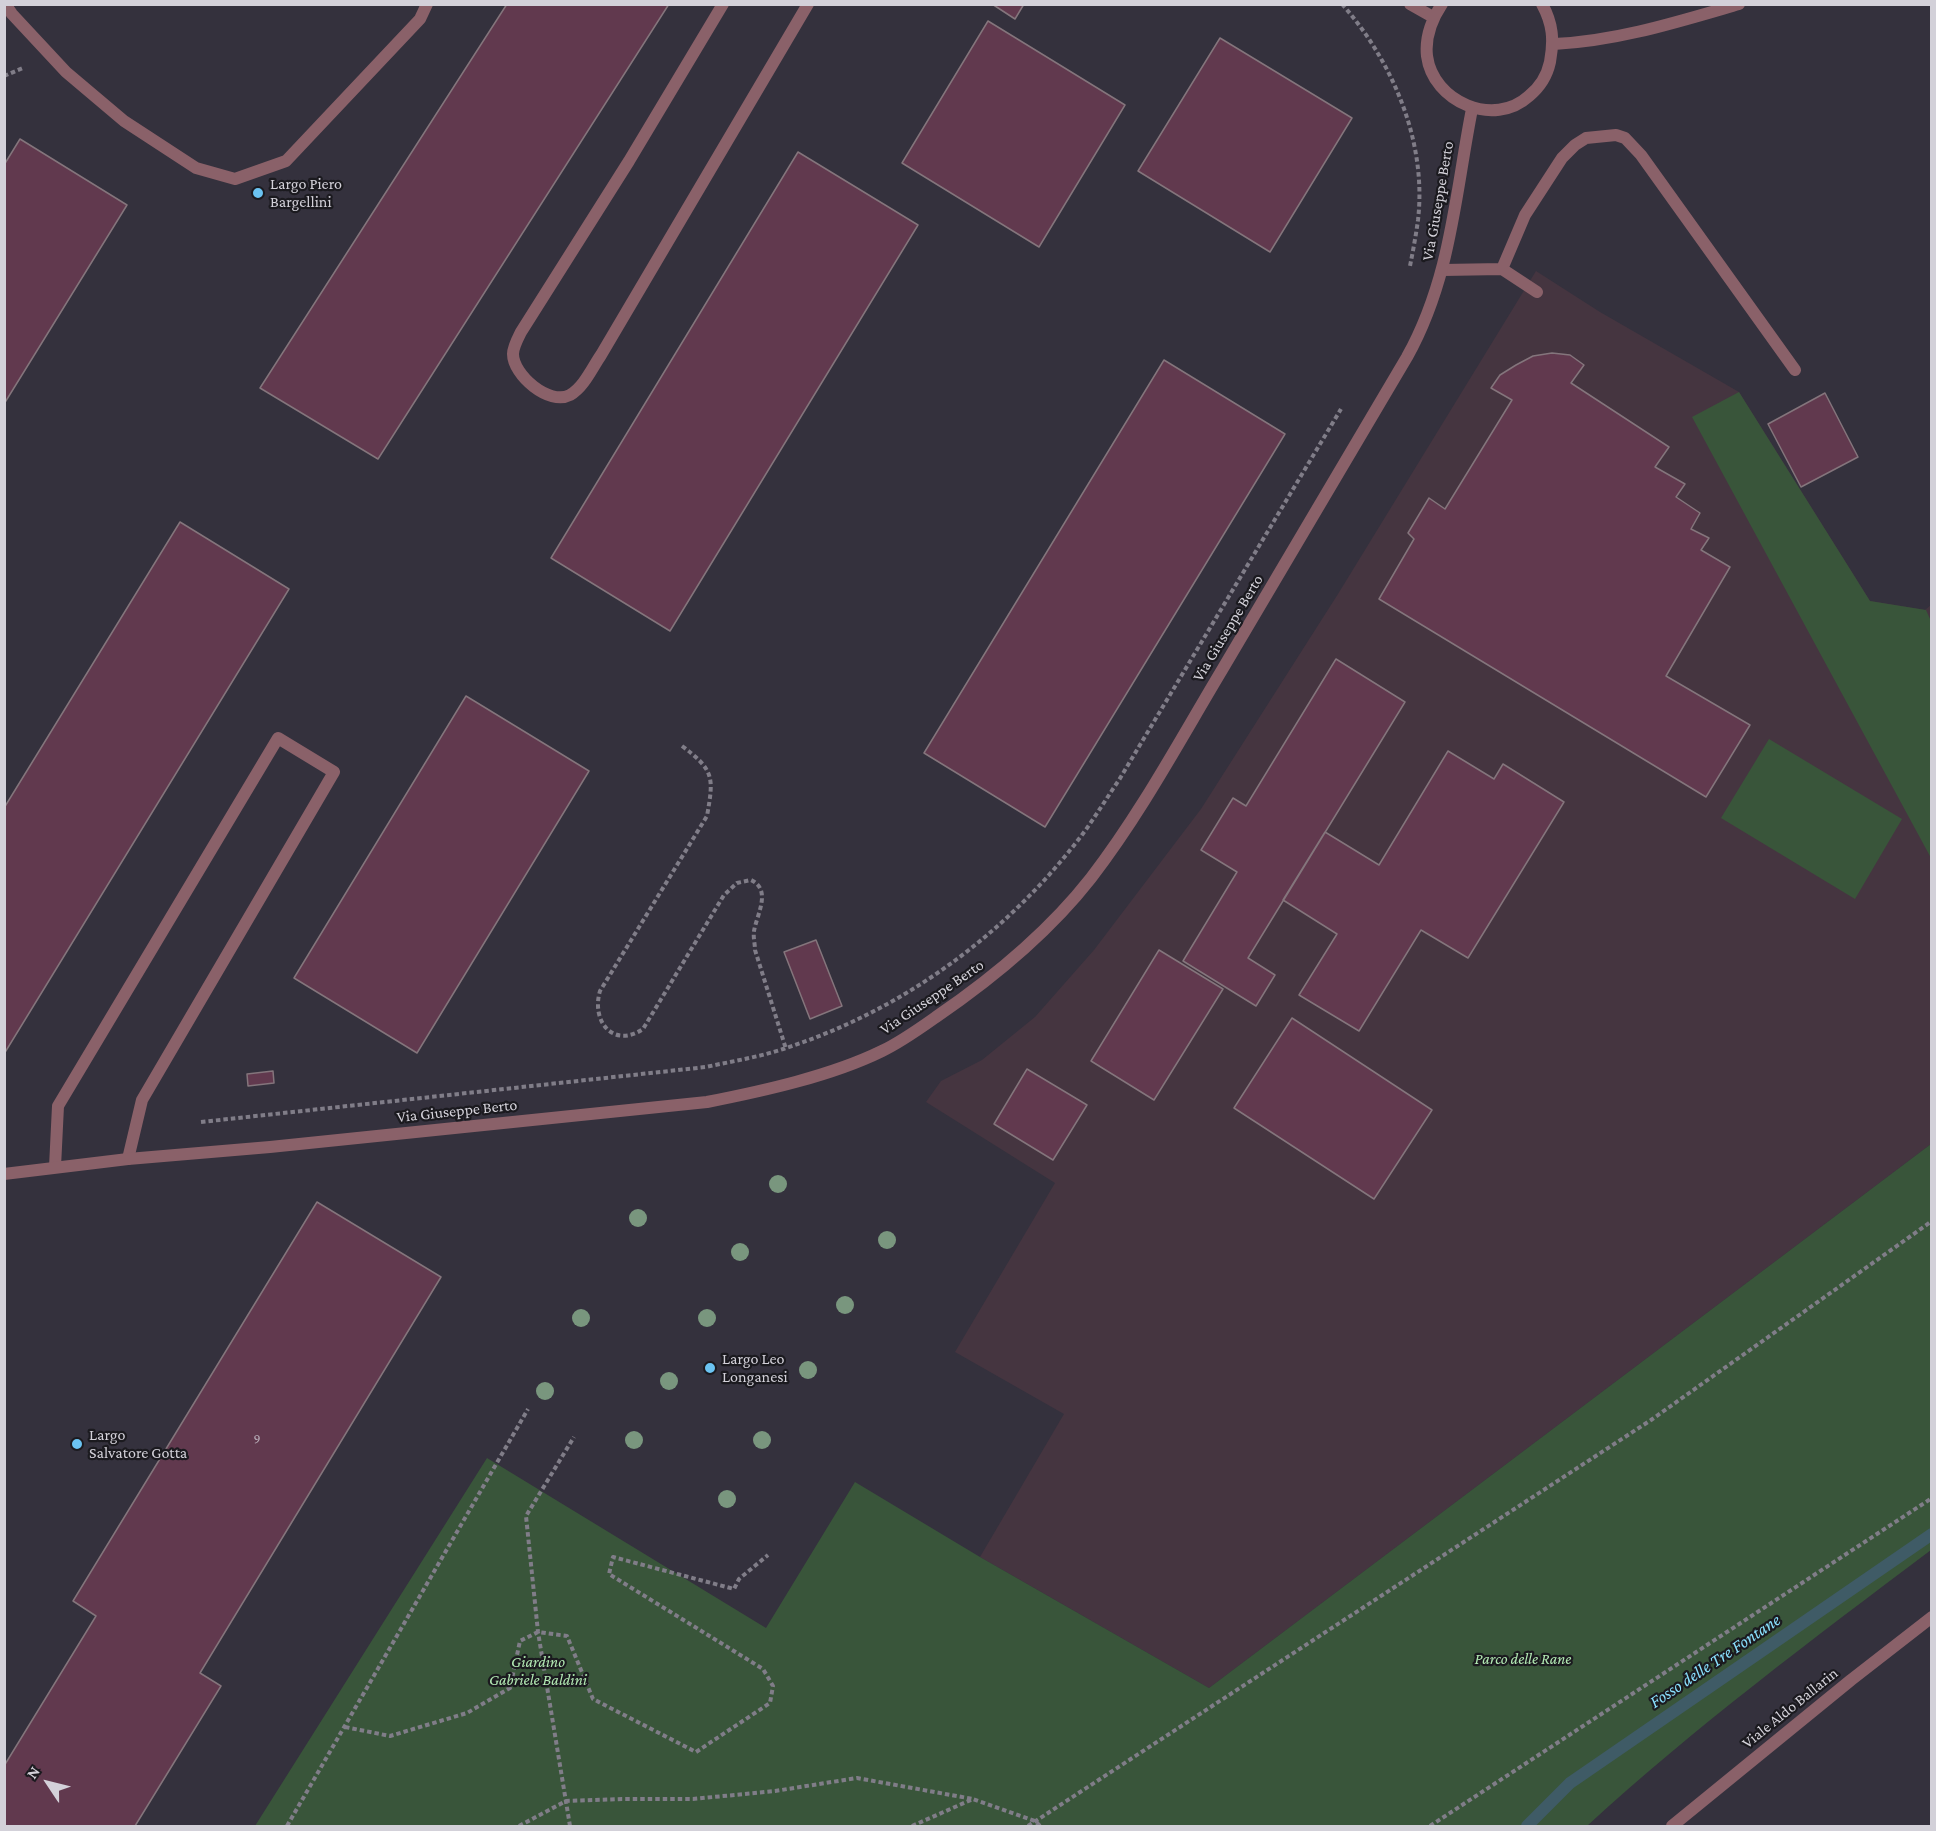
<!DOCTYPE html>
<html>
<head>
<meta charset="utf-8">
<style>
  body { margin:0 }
  #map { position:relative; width:1936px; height:1831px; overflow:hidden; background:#34313d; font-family:"Crimson Pro",serif }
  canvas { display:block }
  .frame { position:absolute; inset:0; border:6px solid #d3d1d9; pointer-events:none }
  .north { position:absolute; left:18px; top:1753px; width:60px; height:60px; -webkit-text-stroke:4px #1b1a1f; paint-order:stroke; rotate:305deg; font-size:16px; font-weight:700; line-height:24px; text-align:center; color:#d3d1d9 }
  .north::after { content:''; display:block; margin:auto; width:21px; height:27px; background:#d3d1d9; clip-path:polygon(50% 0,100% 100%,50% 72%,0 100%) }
</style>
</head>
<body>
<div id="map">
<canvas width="1936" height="1831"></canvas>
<div class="frame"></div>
<div class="north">N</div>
</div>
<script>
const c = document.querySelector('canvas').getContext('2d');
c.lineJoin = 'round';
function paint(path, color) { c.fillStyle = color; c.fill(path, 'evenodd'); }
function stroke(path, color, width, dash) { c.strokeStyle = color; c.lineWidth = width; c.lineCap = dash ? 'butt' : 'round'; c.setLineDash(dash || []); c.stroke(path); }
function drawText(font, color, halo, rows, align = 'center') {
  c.font = font + ' "Crimson Pro",serif'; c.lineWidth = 4.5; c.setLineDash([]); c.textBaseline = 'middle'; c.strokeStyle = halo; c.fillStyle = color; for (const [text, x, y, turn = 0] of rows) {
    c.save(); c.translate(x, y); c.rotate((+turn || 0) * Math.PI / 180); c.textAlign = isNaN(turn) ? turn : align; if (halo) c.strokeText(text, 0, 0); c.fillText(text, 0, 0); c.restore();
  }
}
paint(new Path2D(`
  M1536,271L1600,312L1739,392L1870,601L1925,610L1931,605V1144L1209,1688L980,1557L1064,1414L955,1352L1055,1183L926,1102L941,1081L982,1060L1035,1017L1094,950L1201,809L1338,594Z`), '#453540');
paint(new Path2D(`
  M1739,392L1870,601L1926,610L1931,621V858L1692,417Z
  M1769,739L1902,819L1855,899L1721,818Z
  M1931,1144V1550C1814,1638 1695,1727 1587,1826H255L487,1458L766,1628L855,1482L980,1557L1209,1688Z`), '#39553a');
stroke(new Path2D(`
  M1527,1826L1570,1783L1932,1534`), '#3f5b66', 12);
const building = new Path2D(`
  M507,4H669L378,459L260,388Z
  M992,4H1024L1015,19Z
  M988,21L1125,105L1039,247L902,163Z
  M1220,38L1352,118L1270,252L1138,171Z
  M20,139L127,205L4,404V165Z
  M798,152L918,225L670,631L551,558Z
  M1552,353L1570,355L1584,365L1571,383L1669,447L1655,467L1685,484L1676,497L1700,513L1691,529L1709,538L1701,550L1730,567L1666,676L1750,725L1706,797L1379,599L1414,539L1408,533L1429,498L1445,509L1512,400L1491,388L1500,375L1516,365L1533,356Z
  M1164,360L1285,434L1045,827L924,753Z
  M1825,393L1858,457L1801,487L1768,424Z
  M180,522L289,589L4,1054V808Z
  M1336,659L1405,702L1248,958L1275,975L1256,1006L1183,961L1237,872L1201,850L1233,798L1246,806Z
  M466,696L589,771L417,1053L294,978Z
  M1448,751L1494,779L1503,764L1564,802L1468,958L1421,930L1359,1031L1299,995L1337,934L1283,900L1325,832L1379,865Z
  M816,940L842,1006L810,1019L784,952Z
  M1159,950L1223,989L1154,1100L1091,1061Z
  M1292,1018L1432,1110L1374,1199L1234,1108Z
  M1027,1069L1087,1105L1053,1160L994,1124Z
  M273,1071L274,1083L248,1086L247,1074Z
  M317,1202L441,1277L200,1673L221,1686L135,1826H4V1766L96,1616L73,1601Z`);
paint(building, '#61394e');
stroke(building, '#84757c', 1.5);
stroke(new Path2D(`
  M1342,4C1393,62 1427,142 1418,220C1416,235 1413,251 1410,266
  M4,76L23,68
  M682,746C714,770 714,777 707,816L600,991C591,1021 613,1049 643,1029L724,895L737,883L751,880C772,890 757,914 754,931C753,937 755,944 755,950L786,1049
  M201,1122L706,1067C733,1061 760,1057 786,1048C900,1011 1001,938 1075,844C1091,824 1104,802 1119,780L1341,409
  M345,1727L390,1736L467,1713L510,1688L520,1641L538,1632L567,1636L593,1699L696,1752L770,1703L773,1686L763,1669L609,1574L613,1557L734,1589L739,1579L768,1555
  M287,1826L528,1409
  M519,1826L566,1801L622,1799H693L775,1791L857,1778L973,1799
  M570,1826L538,1632L526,1516L574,1437
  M912,1826L973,1799L1035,1821L1040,1826
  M1028,1826L1651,1420L1932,1221
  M1430,1826L1932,1498`), '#807d88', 4, [4.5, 3]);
stroke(new Path2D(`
  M5,4L12,14L66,72L124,121L196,168L235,179L286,161L420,19L427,4
  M1502,269L1525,215L1562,158L1575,145L1586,138L1616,135L1625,138L1641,155L1795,370
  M1443,270L1502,269L1537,292
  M55,1167L58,1106L278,738L334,772L142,1100L128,1159`), '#8a6169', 12);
stroke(new Path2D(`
  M723,4L629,161L521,332C518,338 513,347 513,354C513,375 549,406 570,395C584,387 592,368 601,355L808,4
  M1410,4L1433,17
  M1442,4C1432,19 1425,38 1427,56C1433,102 1494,128 1529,96C1540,87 1547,76 1550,62C1554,40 1553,24 1542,4
  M1554,44C1617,41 1677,22 1739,4
  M4,1174L128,1159L270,1147L707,1102C763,1091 831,1076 882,1051C901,1042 919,1029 936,1017C993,978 1048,933 1091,878C1141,813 1180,740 1222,670C1284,566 1346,462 1407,357C1451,278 1455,195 1472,109
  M1672,1826L1851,1680L1932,1617`), '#8a6169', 12);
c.fillStyle = '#79967e';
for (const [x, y] of [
  [778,1184],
  [638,1218],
  [887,1240],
  [740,1252],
  [845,1305],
  [581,1318],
  [707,1318],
  [808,1370],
  [669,1381],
  [545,1391],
  [634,1440],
  [762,1440],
  [727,1499]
]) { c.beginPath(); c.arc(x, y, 9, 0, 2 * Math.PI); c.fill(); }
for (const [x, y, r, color] of [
  [258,193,6,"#6bc3f2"],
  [710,1368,6,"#6bc3f2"],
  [77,1444,6,"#6bc3f2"]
]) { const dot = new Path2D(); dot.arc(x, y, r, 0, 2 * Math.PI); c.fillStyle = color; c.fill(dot); stroke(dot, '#1b1a1f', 2); }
drawText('14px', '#b6abb6', null, [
  ["9",257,1439]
]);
drawText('16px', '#d3d1d9', '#1b1a1f', [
  ["Largo Piero",270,184],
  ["Bargellini",270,202],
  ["Largo Leo",722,1359],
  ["Longanesi",722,1377],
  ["Largo",89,1435],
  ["Salvatore Gotta",89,1453]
], 'left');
drawText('16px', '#d3d1d9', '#1b1a1f', [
  ["Via Giuseppe Berto",1438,201,-80],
  ["Via Giuseppe Berto",1228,628,-59],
  ["Via Giuseppe Berto",932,997,-34],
  ["Via Giuseppe Berto",457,1111,-6],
  ["Viale Aldo Ballarin",1790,1708,-39]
]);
drawText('italic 16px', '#b2e9b3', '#1b1a1f', [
  ["Parco delle Rane",1523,1659],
  ["Giardino",538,1662],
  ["Gabriele Baldini",538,1680]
]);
drawText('italic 18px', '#89e0fd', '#1b1a1f', [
  ["Fosso delle Tre Fontane",1715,1661,-34]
]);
</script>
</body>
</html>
